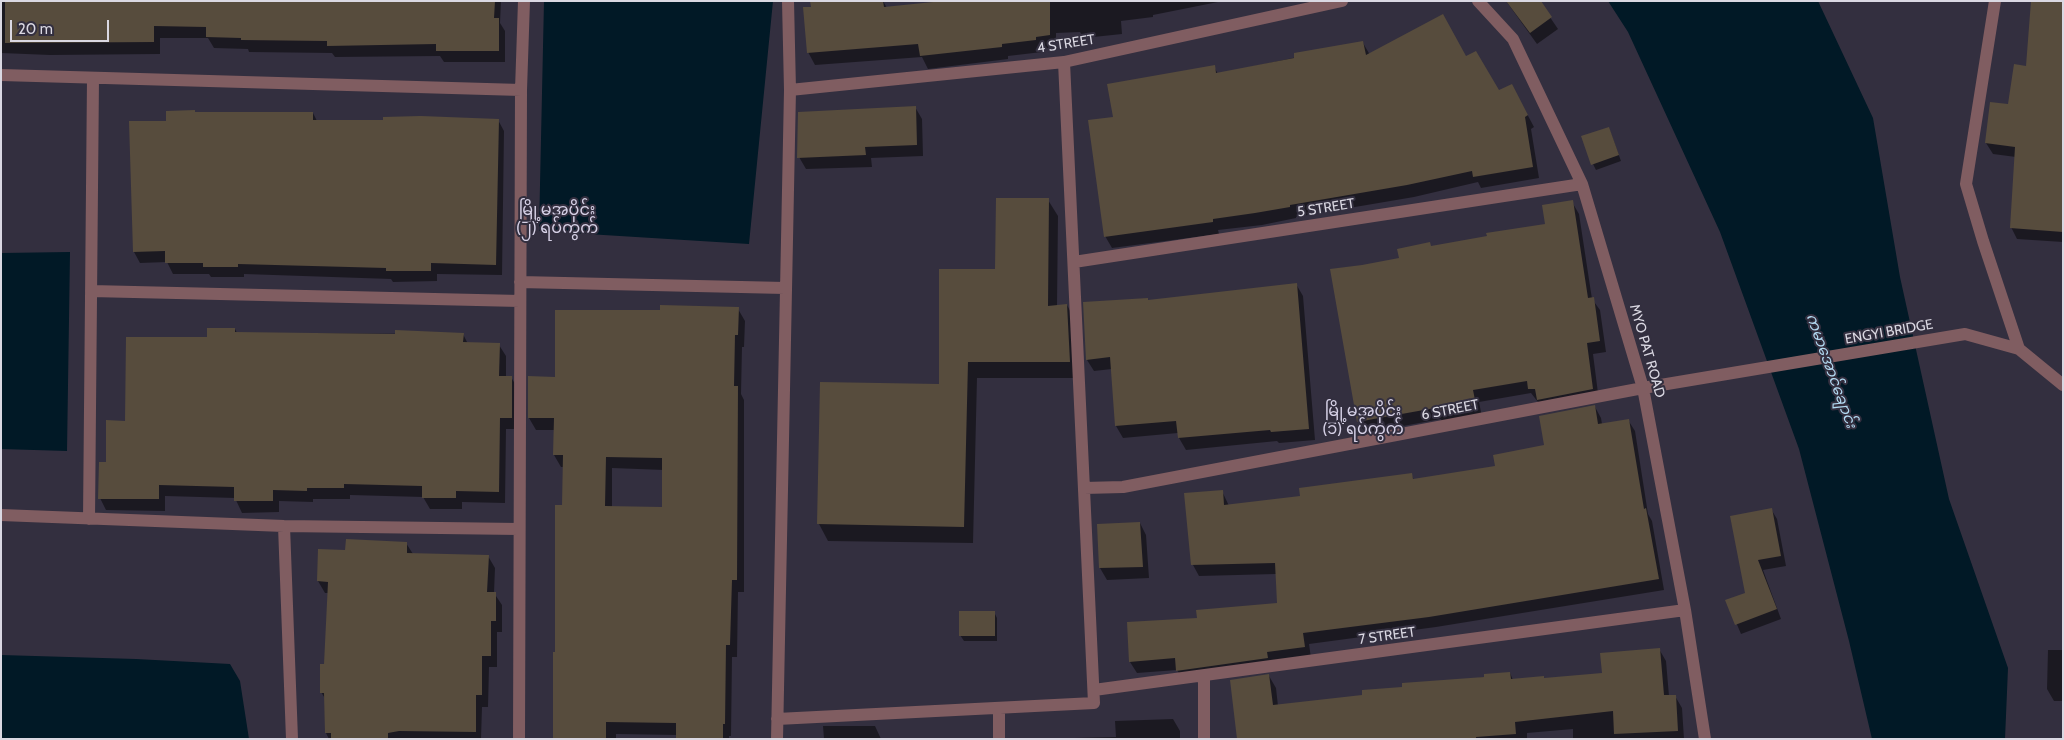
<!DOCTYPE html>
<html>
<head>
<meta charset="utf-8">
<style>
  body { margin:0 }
  #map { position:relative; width:2064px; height:740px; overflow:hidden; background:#332f3f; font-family:Cabin,sans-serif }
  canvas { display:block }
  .frame { position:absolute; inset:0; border:2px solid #dad8e2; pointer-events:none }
  .scale { position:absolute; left:10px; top:20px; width:99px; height:22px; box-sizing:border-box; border:2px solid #dad8e2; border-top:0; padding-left:6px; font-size:15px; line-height:18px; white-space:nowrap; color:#dad8e2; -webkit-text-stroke:4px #332f3f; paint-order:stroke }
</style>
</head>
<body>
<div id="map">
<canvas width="2064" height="740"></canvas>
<div class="frame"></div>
<div class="scale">20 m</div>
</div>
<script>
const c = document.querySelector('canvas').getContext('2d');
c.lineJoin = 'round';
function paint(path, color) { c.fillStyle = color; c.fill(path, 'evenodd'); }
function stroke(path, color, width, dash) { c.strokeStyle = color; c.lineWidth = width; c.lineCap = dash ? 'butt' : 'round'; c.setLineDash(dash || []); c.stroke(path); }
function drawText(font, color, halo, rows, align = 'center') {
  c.font = font + ' Cabin,"Noto Sans Myanmar",sans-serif'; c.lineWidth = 4; c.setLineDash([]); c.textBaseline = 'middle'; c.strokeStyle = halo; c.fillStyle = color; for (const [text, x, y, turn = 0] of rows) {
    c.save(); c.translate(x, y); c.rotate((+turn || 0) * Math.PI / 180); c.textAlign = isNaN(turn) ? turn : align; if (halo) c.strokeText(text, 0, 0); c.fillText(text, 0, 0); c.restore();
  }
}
paint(new Path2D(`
  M544,1H773L749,244L539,231Z
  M1608,1H1818L1873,118L1900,277L1949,499L2008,668L2005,739H1872L1849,641L1799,449L1720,232L1628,32Z
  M70,252L67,451L1,449V253Z
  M1,655L136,659L230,664L240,681L249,739H1Z`), '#011926');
paint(new Path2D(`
  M1,1H501L500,23L505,31V62H444L440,56L335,57L332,53L249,52L248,49L214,48L208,38H160V54L50,55L1,53Z
  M883,1L887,8L956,1H1223L1153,15V17L1121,21L1122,34L1084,38L1080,32L1056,33V47L1042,49V52L1008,56V59L928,69L922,57L815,65L808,52Z
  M1506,1H1539L1558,29L1537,44Z
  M2063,1V242L2017,239L2011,227L2016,157L1993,154L1986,143L2009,105L2027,67Z
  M1363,43L1370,55L1466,58L1498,92L1518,97L1534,127L1531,129L1539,178L1481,188L1478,182L1414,197L1296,217V218L1262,225L1218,230L1219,234L1112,248L1105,236L1114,118L1214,67L1218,74Z
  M915,107L922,119L923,156L871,158L872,167L806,169L799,157Z
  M195,113H313L317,121L498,120L504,131L502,275L437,274V281L393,282L391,279L244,274V277H211L209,274H173L167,262L140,263L134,252L168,122Z
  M1609,128L1621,161L1596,170L1593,164Z
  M1048,200L1058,216L1057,306L1067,305L1076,322L1079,378H977L973,543L828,541L819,524L940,385L997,271Z
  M1572,202L1579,214L1592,299L1600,310L1606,352L1593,354L1599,401L1545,411L1531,393L1479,402L1482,417L1443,424L1441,419L1365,433L1359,422L1401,259L1431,248L1547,225Z
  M1296,284L1303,296L1315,440L1279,443L1277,441L1186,450L1179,438L1178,433L1123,438L1116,426L1112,369L1094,371L1087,360L1148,301Z
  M738,309L745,321L744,347H742L741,394L744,400V592H738L737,657H732L731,736H729V739H677V735L616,734V739H555L564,467H561L554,455L555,430H536L529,418L556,378L661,312ZM612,468L664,470V509L612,508Z
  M235,329L237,333L463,334L468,344L499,345L506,356V377H511L518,389V429H506L505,503L462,502V509H430L423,497L350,495V499H313V502L279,501V512L242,513L235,498L165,496V511L106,510L100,498L107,464L126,422L208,339Z
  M1595,407L1601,418L1602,424L1628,420L1635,431L1648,514L1652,521L1664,590L1436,627L1309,644L1311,658L1184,681L1177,670L1137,673L1130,662L1198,619L1278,605L1276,574L1199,576L1193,565L1185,494L1222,491L1229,506L1301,497L1411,474L1414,480L1496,467L1546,446Z
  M1771,509L1777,519L1786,566L1763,570L1781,619L1741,634L1727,601L1747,594Z
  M1140,523L1146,535L1149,578L1107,580L1100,568Z
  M406,543L413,554L488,556L495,568L494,593L502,605V632H497V667H489L488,707H482L481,739H329L326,733V700L321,692L325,665L328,593H325L318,581L346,551Z
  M994,612L997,618V641H964L960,635Z
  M1659,649L1666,661L1669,696H1675L1682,708L1684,739H1573V729L1527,733V739H1238L1269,676L1276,688L1278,706L1363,696L1510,673L1513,680L1544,679L1604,674Z
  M2048,650H2063V701H2054L2047,689Z
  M1173,719L1180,731V739H1033L1116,737L1115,721Z
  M823,726H875L881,739H824Z`), '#0007');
paint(new Path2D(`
  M5,1H495L494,18H499V51H436V44L327,46V41L241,40V38L206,37V27L154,26V42L5,43Z
  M810,1H883L884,7L943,1H1050V35L1036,37V40L1002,44V47L920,56L918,44L807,53L803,7H811Z
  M1506,1H1541L1552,17L1530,33Z
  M2031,1H2063V232L2010,228L2015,147L1985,143L1990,102L2008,104L2014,64L2026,66Z
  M1443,14L1466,56L1476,51L1499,90L1512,84L1528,115L1525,117L1533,167L1473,177L1472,171L1407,185L1290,205V207L1255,213L1213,219V222L1104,237L1088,120L1113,117L1107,84L1215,65L1216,73L1294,58V53L1363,41L1366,55Z
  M916,106L917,145L865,147L866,155L797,158L798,112Z
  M195,110V112H313V120H383V117L421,116L499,119L496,265L431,263V271H386V268L238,264V267H203V263H165V251L133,252L129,121H166V111Z
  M1609,127L1619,155L1591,165L1581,136Z
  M996,198H1049L1048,306L1067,304L1070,362H968L964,527L817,524L820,382L939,384V269H995Z
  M1573,200L1588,298L1594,297L1600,341L1587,343L1593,389L1537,400L1535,389H1528L1527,381L1473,390L1476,405L1435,412V408L1357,422L1330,269L1362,265L1399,258L1397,249L1430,242L1431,246L1487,236L1486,233L1545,224L1542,205Z
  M1297,283L1309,429L1271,432L1270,430L1178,438L1176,421L1115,426L1110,357L1086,360L1083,302L1148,298V300Z
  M660,305L739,307L738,335H735L734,386H738L737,580H732L730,645H726L725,724H723V739H676V723L606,722V739H553V652H555V505H562L563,455H553L554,418H528V376L555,377V310H660ZM606,457L662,458V507L605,506Z
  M207,328H235V332L395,334V330L464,333L463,342L500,343L499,376H512V418H500L499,492L456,491V498H422V486L344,484V488H307V491L273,490V501H234V487L159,485V499H98L99,462H106V420L125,421L126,337H207Z
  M1595,405L1598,424L1629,419L1644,509L1646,508L1659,579L1429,617L1303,633L1305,647L1267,652L1268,658L1176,671L1175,658L1129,662L1127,622L1197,618L1196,610L1277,603L1275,563L1191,565L1184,493L1223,490L1224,505L1300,496L1299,488L1412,473L1413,479L1495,466L1493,455L1544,445L1539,416Z
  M1772,508L1781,556L1758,560L1777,609L1735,625L1725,600L1745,593L1730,516Z
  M1140,522L1143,567L1099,568L1097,524Z
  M346,539L407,542V553L489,555L487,592H496V621H491V656H482V695H476V732L399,731L388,733V739H331V733H325L324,693H320V664H324L328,582L317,581L318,549L345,550Z
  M959,611H995V636H959Z
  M1660,648L1664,695H1676L1678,731L1614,734L1613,711L1515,722L1516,734L1476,737V739H1237L1230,680L1269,674L1273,705L1362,695V690L1402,687V683L1484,677V674L1510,672L1511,679L1544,676V678L1602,673L1600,653Z`), '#574c3d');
stroke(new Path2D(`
  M1478,1L1513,39L1582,184L1643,388L1685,610L1705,739
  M1995,1L1966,184L1983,241L2019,349L2063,385
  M1,75L521,90
  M790,90L1064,62L1342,1
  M1074,262L1582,184
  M520,282L785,288
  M91,291L520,301
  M1084,488L1123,487L1643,388L1965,334L2019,349
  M1,515L284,526L519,529
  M89,519L93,78
  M284,526L292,739
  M1204,676V739
  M1094,690L1685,610
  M777,719L1094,703L1064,62
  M519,739L521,90L524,1
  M777,739L790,90L788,1
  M999,739V708`), '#805d61', 12);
drawText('14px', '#dad8e2', '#332f3f', [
  ["4 STREET",1066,44,-9],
  ["5 STREET",1326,208,-9],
  ["ENGYI BRIDGE",1889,332,-10],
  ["MYO PAT ROAD",1647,351,74],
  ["6 STREET",1450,410,-11],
  ["7 STREET",1387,636,-8]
]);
drawText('italic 15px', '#b2d9f1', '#332f3f', [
  ["ကမာအောင်ချောင်း",1831,371,70]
]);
drawText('16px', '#d5d0e5', '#332f3f', [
  ["မြို့မအပိုင်း",557,210],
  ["(၂) ရပ်ကွက်",557,228],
  ["မြို့မအပိုင်း",1363,411],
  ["(၁) ရပ်ကွက်",1363,429]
]);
</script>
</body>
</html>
